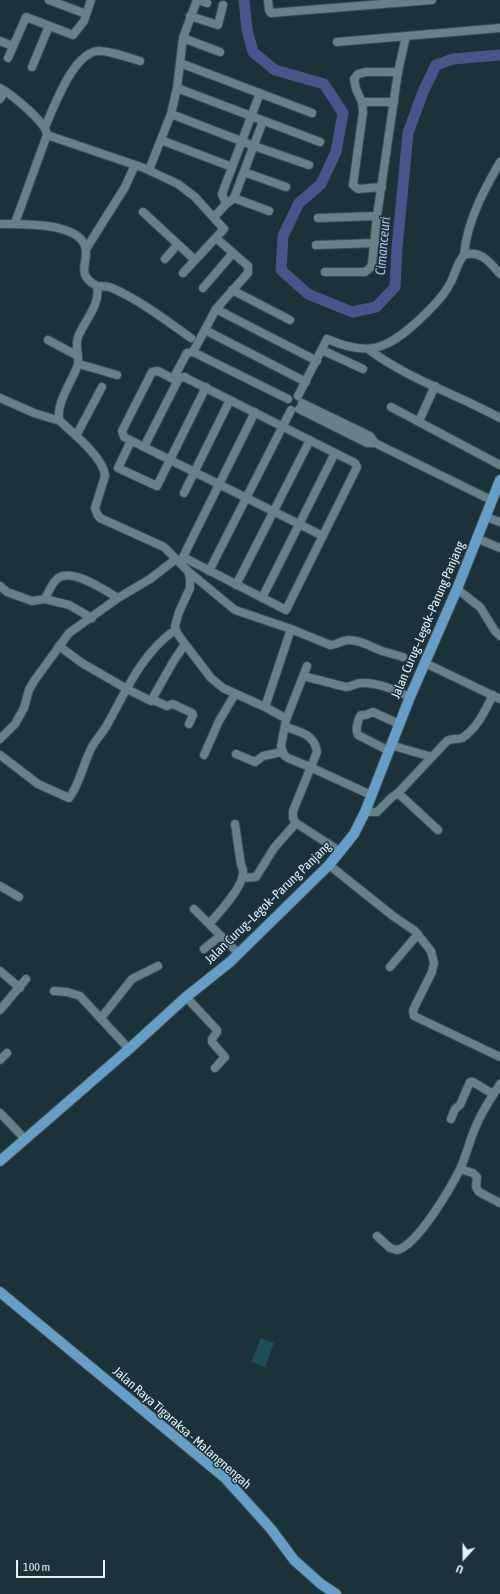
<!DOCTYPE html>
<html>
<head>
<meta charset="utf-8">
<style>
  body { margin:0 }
  #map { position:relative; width:500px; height:1594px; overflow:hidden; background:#1b3239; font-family:"Asap Condensed",sans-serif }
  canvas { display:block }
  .north { position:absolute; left:444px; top:1538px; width:40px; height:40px; -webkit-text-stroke:3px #1b3239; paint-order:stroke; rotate:201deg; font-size:11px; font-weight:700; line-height:16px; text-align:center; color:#e3f1f5 }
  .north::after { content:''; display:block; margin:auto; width:14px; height:18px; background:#e3f1f5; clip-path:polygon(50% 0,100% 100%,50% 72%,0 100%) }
  .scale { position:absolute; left:16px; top:1560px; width:89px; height:18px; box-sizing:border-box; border:2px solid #e3f1f5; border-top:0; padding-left:5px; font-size:12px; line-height:14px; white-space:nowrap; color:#e3f1f5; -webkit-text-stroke:3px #1b3239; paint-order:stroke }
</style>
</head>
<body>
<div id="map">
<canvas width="500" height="1594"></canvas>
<div class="north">U</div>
<div class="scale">100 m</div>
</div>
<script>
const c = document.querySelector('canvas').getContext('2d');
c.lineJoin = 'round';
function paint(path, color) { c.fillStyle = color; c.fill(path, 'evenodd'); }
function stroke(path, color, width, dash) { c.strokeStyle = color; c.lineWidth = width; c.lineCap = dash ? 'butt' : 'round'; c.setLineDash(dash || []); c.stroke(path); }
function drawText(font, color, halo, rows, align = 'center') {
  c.font = font + ' "Asap Condensed",sans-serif'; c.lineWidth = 3; c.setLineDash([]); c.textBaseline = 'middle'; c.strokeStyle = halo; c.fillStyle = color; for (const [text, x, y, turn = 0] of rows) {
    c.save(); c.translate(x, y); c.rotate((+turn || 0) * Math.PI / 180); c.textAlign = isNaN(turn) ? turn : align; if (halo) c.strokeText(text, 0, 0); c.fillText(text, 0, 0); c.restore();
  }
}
paint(new Path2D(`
  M261,1338L274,1343L265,1367L251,1362Z`), '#1d4d5b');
stroke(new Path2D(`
  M244,0L247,30L253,52L275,70L324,84L343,113L336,152L321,184L299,203L283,236L281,270L308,294L352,312L376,307L395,287L397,248L408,133L423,92L436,65L453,59L500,55`), '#48548c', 11);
const minor = new Path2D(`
  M49,0L86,14
  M199,0L207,3
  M268,0L269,10L271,13L432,0
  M190,16L218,25L223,5
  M183,38L220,52
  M0,41L13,46
  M337,42L500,28
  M8,58L26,17L73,35L84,21L91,0
  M180,63L312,113
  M32,67L49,26
  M0,88C11,94 47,123 47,135L144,168L178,184L195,197L224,229L183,273
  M177,88L320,142
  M0,99L5,91
  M362,102L356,89L354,79L358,74L366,72H398
  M171,114L254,146L309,165
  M45,127C54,107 73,53 98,51C108,50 129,58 140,61
  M161,140L232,167
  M149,170L171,114L177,88L183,38L197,0
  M244,172L286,187
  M382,187L358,189L353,185L363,112L362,102H394
  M234,198L269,211
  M226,204L222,194L260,93
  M143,212L195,260
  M214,217L226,204L234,198L263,121
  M318,218L377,216
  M15,223L47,135
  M0,224C20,224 77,222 85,246C90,262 74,274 97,286C101,305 84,321 78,337C74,347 81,358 77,367C72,381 54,407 60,421C73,433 104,458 105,476L95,508L97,514L100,518L164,547L188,571L190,578V588L179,612L175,626L177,633L185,644L211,678L223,688L265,707L285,718L286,720L281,746L284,755L288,758L310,767L371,795
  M316,245L375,243
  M86,249L125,187L135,165
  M464,255C467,221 484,190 500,162
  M165,259L178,244
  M325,272H365L370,268L372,264L377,216L398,72L406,36
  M97,286C102,286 107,286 112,288C138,299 167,321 191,338
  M203,288L233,253
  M232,290L290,320
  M216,309L317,361
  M205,330L306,382
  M48,340L78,356
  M368,349C408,379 456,394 500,418
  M322,350L363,369
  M193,352L288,399
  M79,364L117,375
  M173,379L187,353L193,352L216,309L248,273V266L216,238
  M177,381L158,371L152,372L122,431L124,437L323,536
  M298,396L327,339C369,357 387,350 420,319C430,309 441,300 448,287C455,277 456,264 464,255C481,249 491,264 500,274
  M0,398L34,413L60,421
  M302,403L370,436L375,443
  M391,407L500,465
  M299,409L367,443H375L491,500
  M419,421L435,386
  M76,436L102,387
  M131,441L118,468L157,486L206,387
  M144,447L179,378L185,377L188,379L355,463L357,467L286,610L183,557L255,412
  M184,493L230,400
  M486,517L500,522
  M476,538L500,548
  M209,571L291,410
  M189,572L235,610L291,629L330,645C337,645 342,640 349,640C361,640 371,647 382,651C389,653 396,655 403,657
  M236,585L310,440
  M0,586L7,592L32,601L45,599L69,605L92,618
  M457,589L480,607L495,631L500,636
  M262,598L335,453
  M45,599C48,593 51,585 56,580C69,565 106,591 118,598
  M59,646L82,663L127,689L151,701L173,662L185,644
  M425,663L500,699
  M303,676L346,687C352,687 356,683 361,683C378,682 395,690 410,697
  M153,700L167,706L173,704L192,713L193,715L189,724
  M265,707L291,629
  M286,720L307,666
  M286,727C301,732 315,735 317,752L293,811V818L296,823L341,852
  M0,739L15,724L24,708L29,690L34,681L69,633L118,598L150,579L176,559
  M391,745L404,749L432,757
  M389,751L358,735C355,730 358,719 361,715H366L373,712L399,724
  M236,754L255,762L263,756L282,752
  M0,755L38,784L69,798C79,786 83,765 90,751C94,741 102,734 107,725C126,691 142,653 175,630
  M204,755L219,721L235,694
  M398,793L438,830
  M365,812H377L392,797L398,793L447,741C452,738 458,740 462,738C478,728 485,710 493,695
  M329,865L393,916L415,931L431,951L434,963L432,972L415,1006L413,1011L414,1016L500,1057
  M242,878L256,877L274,848L296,823
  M0,886L19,897
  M194,909L238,953
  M209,924C218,914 245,885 243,871C243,868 242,867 241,865L235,824
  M204,949L220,936
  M390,967L418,934
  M0,971L20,988
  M54,991L67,992L80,996L129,1049
  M186,997L217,1030V1032L212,1039V1042L225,1057L215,1068
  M0,1010L26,979
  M101,1018L132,979L158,966
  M0,1060L7,1053
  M0,1113L25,1139
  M451,1119L455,1109L460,1105L470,1082H473L493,1094
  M460,1169L473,1173L477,1177L476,1187L479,1192L500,1203
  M377,1236L390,1248L397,1250C417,1246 452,1186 461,1167C467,1153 470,1139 476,1126C482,1111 491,1098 500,1084`);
const major = new Path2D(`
  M0,1161L129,1049L186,997L230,962L329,865L354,834L365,812L410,697L457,589L500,480
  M0,1292L225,1478L271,1529L294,1560L321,1584L336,1594`);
stroke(minor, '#394d53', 10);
stroke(major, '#394d53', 12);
stroke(minor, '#678189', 8);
stroke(major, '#669ec8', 10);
drawText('13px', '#e3f1f5', '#1b3239', [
  ["Jalan Curug–Legok–Parung Panjang",428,620,-67],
  ["Jalan Curug–Legok–Parung Panjang",268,903,-44],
  ["Jalan Raya Tigaraksa - Malangnengah",182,1428,41]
]);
drawText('italic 14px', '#b0bef0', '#1b3239', [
  ["Cimanceuri",383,246,-85]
]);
</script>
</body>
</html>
